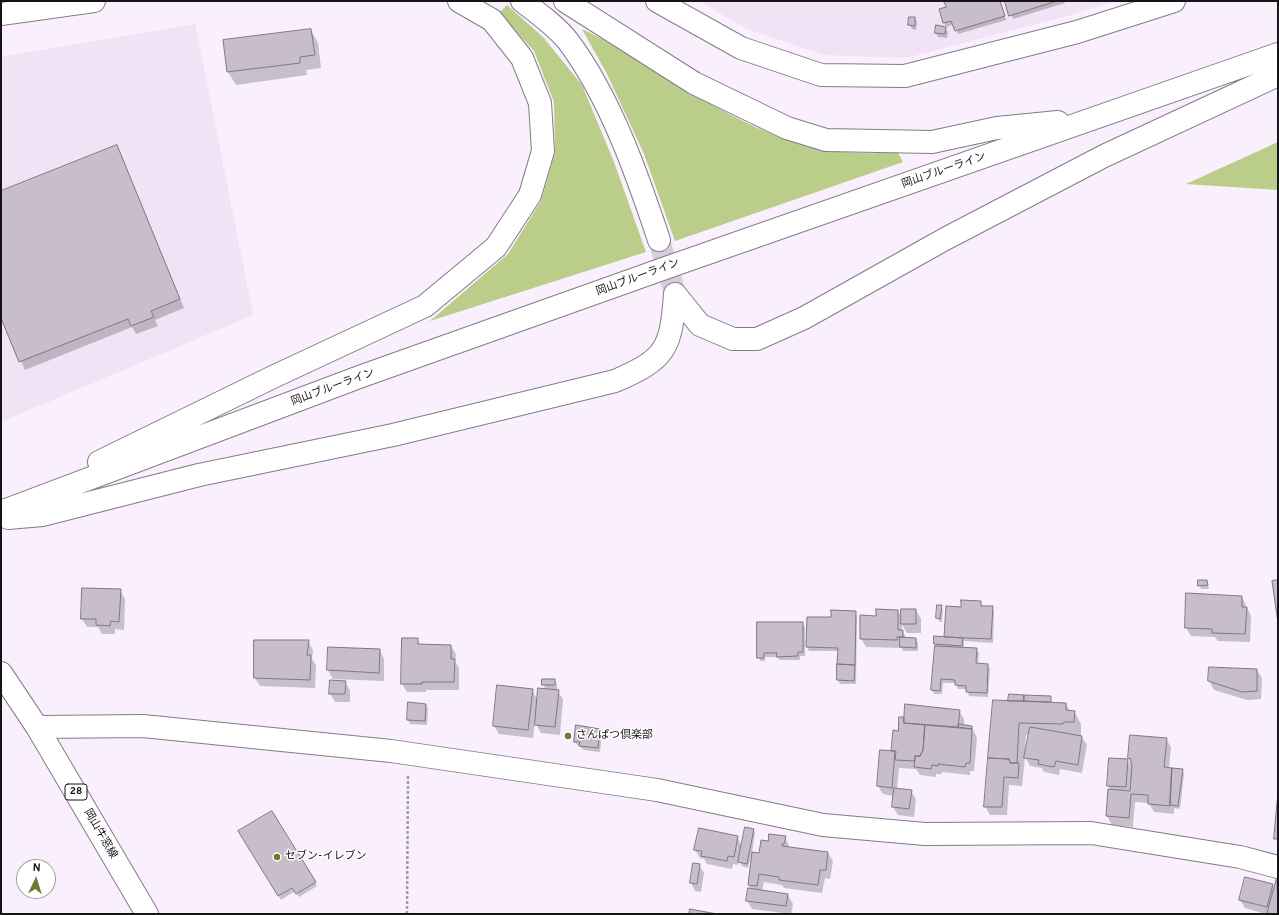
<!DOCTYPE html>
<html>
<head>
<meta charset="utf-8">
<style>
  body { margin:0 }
  #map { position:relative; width:1279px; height:915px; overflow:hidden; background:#f9effd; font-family:Overpass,sans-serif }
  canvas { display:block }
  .frame { position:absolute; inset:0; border:2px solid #171418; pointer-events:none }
  .north { position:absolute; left:16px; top:859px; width:40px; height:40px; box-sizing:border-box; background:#fff; border:1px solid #a2a1a3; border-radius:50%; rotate:4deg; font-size:11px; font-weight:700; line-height:16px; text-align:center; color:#171418 }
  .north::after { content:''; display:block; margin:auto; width:14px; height:18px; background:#6b7e2d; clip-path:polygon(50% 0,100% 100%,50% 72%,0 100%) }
</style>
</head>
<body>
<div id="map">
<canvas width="1279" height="915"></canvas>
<div class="frame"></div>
<div class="north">N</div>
</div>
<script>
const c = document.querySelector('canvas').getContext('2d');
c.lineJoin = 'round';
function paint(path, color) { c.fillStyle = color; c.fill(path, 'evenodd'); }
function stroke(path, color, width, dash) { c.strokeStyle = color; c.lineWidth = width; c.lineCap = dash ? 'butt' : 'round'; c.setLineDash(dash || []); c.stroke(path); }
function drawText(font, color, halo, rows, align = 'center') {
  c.font = font + ' Overpass,"Noto Sans JP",sans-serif'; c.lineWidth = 3; c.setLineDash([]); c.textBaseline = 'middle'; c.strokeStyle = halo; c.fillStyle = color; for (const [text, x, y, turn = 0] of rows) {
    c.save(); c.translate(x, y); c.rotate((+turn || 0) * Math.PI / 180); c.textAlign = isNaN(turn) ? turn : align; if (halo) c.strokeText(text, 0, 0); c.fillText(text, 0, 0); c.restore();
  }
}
paint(new Path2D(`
  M699,1H1114L1067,16L906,58L824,55L747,29Z
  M195,24L253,315L1,422V57Z`), '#f1e2f5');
paint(new Path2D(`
  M507,5L543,37L582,85L614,162L646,252L430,321L508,254L541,201L555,153L554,102L534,51L499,13Z
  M582,29C665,69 740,137 834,151C855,154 877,153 898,153L903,162L675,241L644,154L607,74Z
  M1278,142V190L1186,184Z`), '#bacd89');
paint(new Path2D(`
  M945,1H1000L1006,20L958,34L954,24L946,27L944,23L940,10L947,8Z
  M1006,1H1064L1065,3L1013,19Z
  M915,18L917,22L916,30L912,29L910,25Z
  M936,26L945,28L948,32L947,38L938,37L936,33Z
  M311,30L318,43L321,68L306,70L307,75L236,85L228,72Z
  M117,146L184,308L155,320L158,326L136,334L132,327L25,370L1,315V193Z
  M1207,581L1209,589H1201L1199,585Z
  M120,590L125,599L124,630L115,629V634H102L98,627H87L82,619Z
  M1242,597L1251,616L1250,642L1218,641L1215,637L1191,636L1186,628Z
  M980,602L983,607H992L994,611L993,643L964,641V648L976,649L979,653L978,664L988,665L990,669L988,697L969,696L967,689H958L956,683H943L942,694H934L932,690L935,637L945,638L962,608Z
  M941,606L943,610L942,622H940L937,618Z
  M916,610L921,619V633H907L902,625V631L907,639H916L918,643V651H903L902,648L866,647L861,638L877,617L898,611L902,618Z
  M855,612L857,616L856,684H840L838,680L839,651H809L807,647L832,618Z
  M802,623L805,627V656H800V660H780L777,657H765V661H761L758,657Z
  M417,639L420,645L451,646L456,654L455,662L459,668V690H426V692H407L402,684Z
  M308,641L313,650L312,659L316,665L315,688L260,686L255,678Z
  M329,648L380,650L384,659V681L333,679L328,670Z
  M1257,670L1262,678L1261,699L1247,700L1214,690L1209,681Z
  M554,680L557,684V691L563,699L560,735L541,733L535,722L533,738L499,734L494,726L532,690L538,701L546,690L543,684Z
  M345,682L350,690V702H335L330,693Z
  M1050,697L1052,704H1066L1070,711H1074L1081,724V736L1087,745L1082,773L1060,769L1059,775L1044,772L1042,768L1030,766L1025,757L1022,786L1009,785L1007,815H990L985,806L1010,702ZM1026,735H1029L1027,750L1025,749Z
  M426,705L428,709L427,725L410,724L408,720Z
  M959,711L964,719V726L972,727L977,738L974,771H970V775L942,772V774H936V777L920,775L916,769L899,768L897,789L911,791L916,799L914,817L898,815L893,807L894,796L883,794L878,786L899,732L900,718Z
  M599,730L602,734L600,752L583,750L580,746L577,745L575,741Z
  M1166,739L1171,747L1169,769L1182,770L1184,774L1180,809L1174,808V814L1154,812L1149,803L1135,802L1133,827L1112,825L1107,816L1109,790H1111L1108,786L1127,760L1131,767L1129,758Z
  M272,812L317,886L299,897L295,891L281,900L240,831Z
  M753,829L755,833L752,853L760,854L769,842L785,837L790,848L828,853L833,861L830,879L825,878L822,893L784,888L782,885L764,882L762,891L788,895L793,904L791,914L752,909L747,901L751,890L749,885L753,855H751L748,868L742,866L739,861L738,865L733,864L732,869L707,864L704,859L700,858L695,850L737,837L742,846Z
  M699,865L704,873L701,892L695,891L691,883Z
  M1278,878V914H1266L1245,908L1240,900L1272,885L1275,889Z`), '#0003');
const building = new Path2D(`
  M944,1H1000L1005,16L955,31L951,21L943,23L939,9L946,7Z
  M1005,1H1057L1009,16Z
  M909,17H915V26L908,25Z
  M936,25L946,27L945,34L935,33Z
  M311,29L315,55L300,57V63L227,72L223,40Z
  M117,145L180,299L151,311L154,317L131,326L128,319L19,362L1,318V191Z
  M1198,580H1207L1208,585L1198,586Z
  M1278,580V623L1272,581Z
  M82,588L121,589L119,622L111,621L110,626L96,625V619H81Z
  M1186,593L1242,596V607H1247L1245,634L1212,633V629L1185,628Z
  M961,600L981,601V606H993L991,639L944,637L946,606L961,607Z
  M937,605H942L940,619L936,618Z
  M876,609L898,610V630H903V637H897V640L860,639V615L876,616Z
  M901,609H916V624H901Z
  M831,610L856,611L855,665L837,664L838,648L806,647L807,617H831Z
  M757,622H803V652H798V656L776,657L777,653H764V658H757Z
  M934,636L963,638L962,646L934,644Z
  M900,637L916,638V648L900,647Z
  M402,638H418V644L451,645V659H455L454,682H422V684H401Z
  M254,640H309L307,655H311L310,680L254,678Z
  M935,646L977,648L976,663L988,664L987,693L966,692V686L955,685V680L941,679L940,691L931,690Z
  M328,647L380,649L379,673L327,670Z
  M837,664L855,665L854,681L837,680Z
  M1209,667L1257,669V691L1242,692L1208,681Z
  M542,679H555V685H542Z
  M330,680L346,681L345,694H329Z
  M497,685L533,689L528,730L493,726Z
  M538,688L559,690L555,727L535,725Z
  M1009,694L1024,695V701H1008Z
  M1024,695L1051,696V702L1024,701Z
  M993,700L1066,703V710L1075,711L1074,722H1064L1063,724L1019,723L1017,763H1010L1009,759L988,758Z
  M408,702L426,704L425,721L407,720Z
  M905,704L960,710L958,727L904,723Z
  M899,717H904V723L925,725L923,750L920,756H915V761L895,760L896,751H891L893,730L898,731Z
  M959,724L972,726V729L958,727Z
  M576,725L600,729L598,748L579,746L580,742H574Z
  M925,725L972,729L970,763H966L965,767L938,764V766L932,765L931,769L914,767L915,756H920L923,750Z
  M1030,727L1082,736L1078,765L1056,761L1054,767L1038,764L1039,760L1024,758Z
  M1130,735L1167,738L1164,767L1172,768L1170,806L1148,804V795L1131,794L1129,818L1106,816L1108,789L1130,791L1132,765H1131V759L1128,758Z
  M880,750L895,751L892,788L877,786Z
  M988,758L1009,759L1010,763H1019L1018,778L1004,777L1002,807H984Z
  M1109,758L1128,759L1126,787L1107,786Z
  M1172,768L1183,769L1178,806L1170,805Z
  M894,788L912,790L909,809L892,807Z
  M1278,793V839H1274Z
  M272,811L316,882L296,894L292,888L278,896L238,831Z
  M745,827L754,829L747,864L738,862Z
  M699,828L738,836L734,857L728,856L727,861L701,856L702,851L694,850Z
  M769,834L786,836L784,844H782V846L828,852L826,870H820L818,885L779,880V877L759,874L757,886L748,885L752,852L759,853L761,840L768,841Z
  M693,863L700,864L697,884L690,883Z
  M1245,877L1273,884L1267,907L1239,900Z
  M1277,877L1278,914H1267Z
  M748,888L788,894L786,906L746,901Z
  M690,909L717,914H689Z`);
paint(building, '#c8becb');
stroke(building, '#807783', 1);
stroke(new Path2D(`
  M659,240L675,294`), '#d7cedb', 22, [22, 11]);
const street = new Path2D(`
  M657,1L741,48L821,75L905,76L1077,32L1174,1
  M37,727L143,726L391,751L657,790L823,825L925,834L1091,833L1240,857L1278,867`);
const secondary = new Path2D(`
  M522,1C538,13 556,26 568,41C610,97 637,174 659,240
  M565,1L694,83L787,128L826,140L932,142L997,128L1058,122
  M1,14L94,1
  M675,294L700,325L733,339H757L804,318L945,239L1104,156L1278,75
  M99,462L275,376L425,306L496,247L530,195L543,151L540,103L522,58L492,20L459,1
  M1,512L362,376L674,265L1278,54
  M8,518L42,515L199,475L393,435L615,381C666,359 671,349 675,294`);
const primary = new Path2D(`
  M1,673L37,727L147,914`);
stroke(street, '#847b87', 24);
stroke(secondary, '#847b87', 24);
stroke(primary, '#847b87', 24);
stroke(new Path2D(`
  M407,914L408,776`), '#a39ba6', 2.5, [3, 2]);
stroke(street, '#fff', 22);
stroke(secondary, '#fff', 22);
stroke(primary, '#fff', 22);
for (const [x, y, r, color] of [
  [568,736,4,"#6b7e2d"],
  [277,857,4,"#6b7e2d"]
]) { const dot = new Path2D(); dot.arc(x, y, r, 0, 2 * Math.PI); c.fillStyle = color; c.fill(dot); stroke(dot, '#fff', 1.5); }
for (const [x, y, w] of [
  [76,792,22]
]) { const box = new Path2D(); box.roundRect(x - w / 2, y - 8, w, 16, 3); c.fillStyle = '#fff'; c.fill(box); stroke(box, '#171418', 1); }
drawText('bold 10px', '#171418', null, [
  ["28",76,792]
]);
drawText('11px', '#171418', '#fff', [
  ["岡山ブルーライン",944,171,-19],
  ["岡山ブルーライン",638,278,-20],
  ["岡山ブルーライン",333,388,-20],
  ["岡山牛窓線",100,834,60]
]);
drawText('11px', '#171418', '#fff', [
  ["さんぱつ倶楽部",576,736],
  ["セブン-イレブン",285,857]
], 'left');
</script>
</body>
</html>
